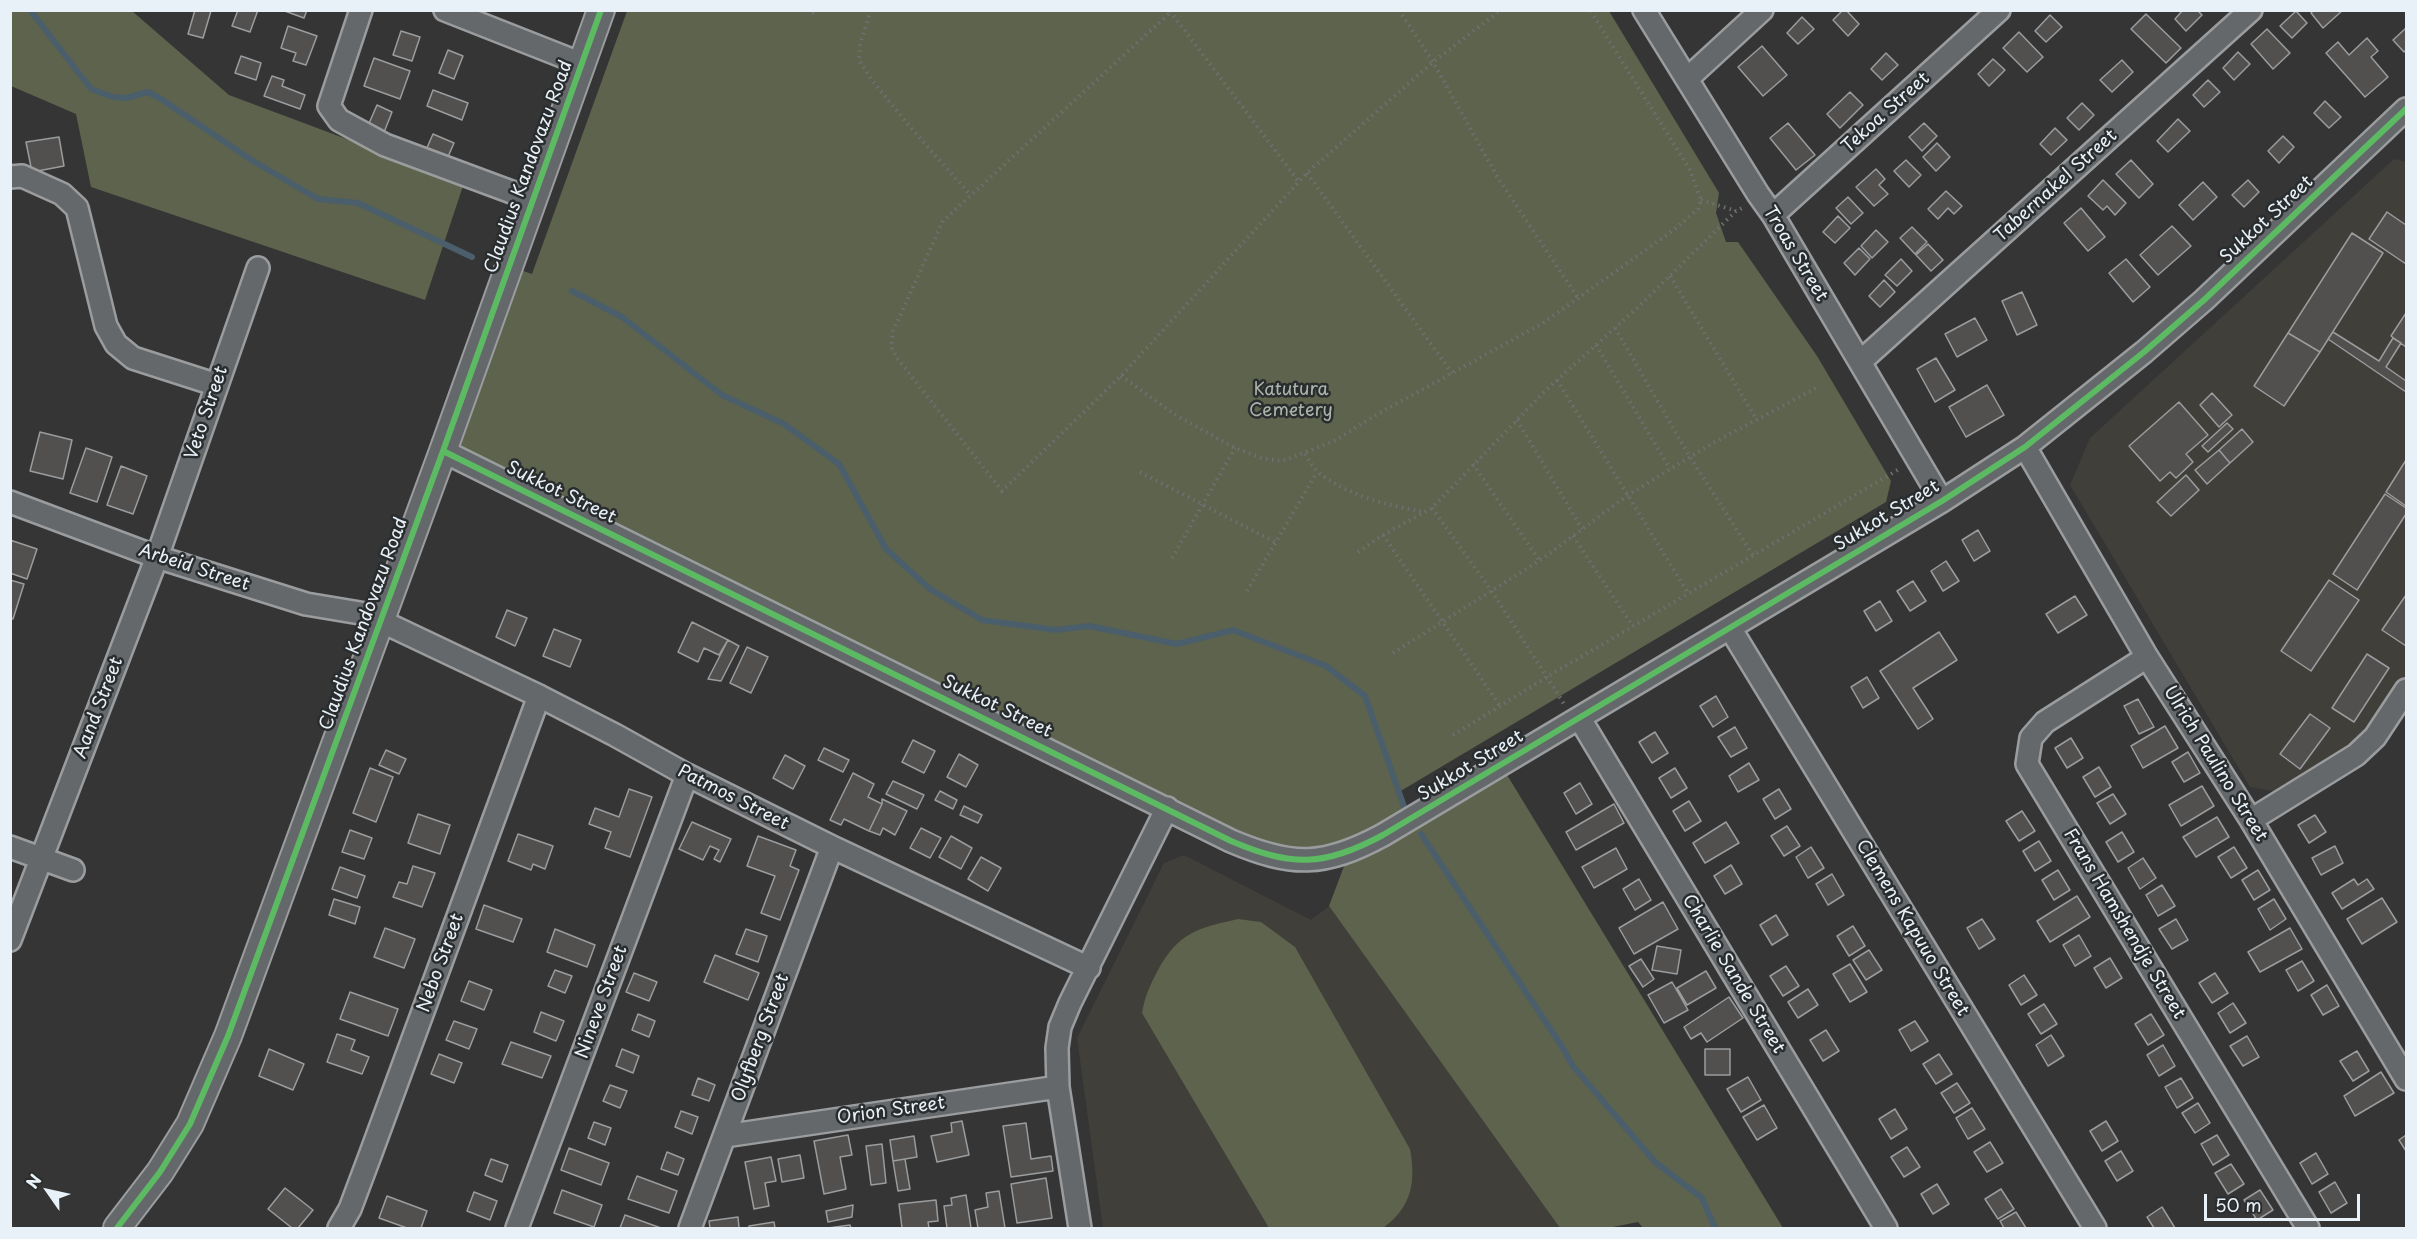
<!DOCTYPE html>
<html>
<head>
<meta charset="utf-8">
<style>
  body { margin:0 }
  #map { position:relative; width:2417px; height:1239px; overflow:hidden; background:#353535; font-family:"Playpen Sans",sans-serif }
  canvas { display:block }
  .frame { position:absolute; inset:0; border:12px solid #e8f1f8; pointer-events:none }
  .north { position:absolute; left:18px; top:1161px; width:60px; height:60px; -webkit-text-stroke:4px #2a2d2e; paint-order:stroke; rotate:304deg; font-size:16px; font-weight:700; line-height:24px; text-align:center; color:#e8f1f8 }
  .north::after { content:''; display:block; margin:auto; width:21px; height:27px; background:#e8f1f8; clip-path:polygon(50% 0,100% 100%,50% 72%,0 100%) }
  .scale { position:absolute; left:2204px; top:1194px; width:156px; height:27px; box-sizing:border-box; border:3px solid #e8f1f8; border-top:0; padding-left:8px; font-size:18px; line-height:21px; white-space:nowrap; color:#e8f1f8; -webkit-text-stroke:4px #2a2d2e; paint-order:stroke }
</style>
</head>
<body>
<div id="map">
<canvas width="2417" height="1239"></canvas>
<div class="frame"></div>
<div class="north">N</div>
<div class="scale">50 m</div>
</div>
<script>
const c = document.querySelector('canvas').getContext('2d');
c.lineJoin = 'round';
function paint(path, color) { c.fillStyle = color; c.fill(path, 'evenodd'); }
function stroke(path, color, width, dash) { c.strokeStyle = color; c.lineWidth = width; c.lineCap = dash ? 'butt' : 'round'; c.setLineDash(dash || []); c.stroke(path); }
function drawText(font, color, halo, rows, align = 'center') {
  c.font = font + ' "Playpen Sans",sans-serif'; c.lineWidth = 5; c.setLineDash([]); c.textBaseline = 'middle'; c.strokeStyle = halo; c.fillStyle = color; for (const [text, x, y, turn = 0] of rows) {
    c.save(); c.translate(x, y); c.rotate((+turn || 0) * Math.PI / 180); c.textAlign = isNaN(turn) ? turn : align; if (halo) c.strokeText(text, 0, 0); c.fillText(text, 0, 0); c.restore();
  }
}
paint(new Path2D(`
  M2394,159L2406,162V677L2367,736L2274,791L2250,787L2070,485L2090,438Z
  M1184,855L1311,920L1329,906L1560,1228H1103L1077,1038L1164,863Z`), '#403f3a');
paint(new Path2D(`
  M11,11H132L229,95L464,183L425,300L91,187L76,114L11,86Z
  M627,11H1609L1719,193L1716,213L1726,242H1738L1817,356L1891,481L1886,502L1399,792L1407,815L1501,765L1783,1228H1643L1638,1222L1608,1228H1560L1329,906L1349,853L1284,859L443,451L509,266L532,274Z
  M1238,919L1261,922L1295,947L1410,1149C1416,1182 1412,1207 1383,1228H1269L1142,1013C1145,996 1150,985 1158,970C1179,932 1198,928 1238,919Z`), '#5d634c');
stroke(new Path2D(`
  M30,10L91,89L113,97L126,98L148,92L161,99L253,161L318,199L358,203L472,257
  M572,291L622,317L722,395L784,424L839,464L886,549L930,589L982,620L1056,630L1089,626L1177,644L1233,630L1326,666L1365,696L1407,815
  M1421,834L1561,1045L1573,1066L1655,1162L1702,1198L1715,1228`), '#4a5f6b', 6);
const building = new Path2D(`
  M195,10L211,11L203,38L188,34Z
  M238,10H258L250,32L232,26Z
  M282,10H307L304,18Z
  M1843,10H1846L1859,24L1848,36L1833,20Z
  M2183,10H2197L2202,15L2186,31L2175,19Z
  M2314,10H2343L2323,28L2311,13Z
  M2296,11L2307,23L2292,38L2280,26Z
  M2146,14L2181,48L2166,63L2131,29Z
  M2050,15L2062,27L2046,42L2035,31Z
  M1802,17L1814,29L1798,44L1787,33Z
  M288,26L317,36L306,65L293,61L296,53L281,48Z
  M2406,28V50L2404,52L2393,40Z
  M2267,29L2290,53L2273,69L2251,44Z
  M401,31L420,37L412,61L393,55Z
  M2019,32L2043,57L2027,72L2003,48Z
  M2367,38L2378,51L2371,57L2388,77L2365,97L2326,53L2338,42L2349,55Z
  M1762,46L1787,75L1763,96L1738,67Z
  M448,50L463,56L454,79L439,73Z
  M2238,52L2250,64L2234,80L2223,68Z
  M1886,53L1898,65L1882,80L1871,69Z
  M241,56L261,63L256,80L235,73Z
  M374,58L410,71L400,99L364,86Z
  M1993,59L2005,70L1989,86L1978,74Z
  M2122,60L2133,72L2112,92L2100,80Z
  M272,76L284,80L282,86L305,95L300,109L264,96Z
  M2208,80L2220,92L2204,107L2193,95Z
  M433,90L468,103L462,120L427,106Z
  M1850,92L1863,105L1840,128L1827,114Z
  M2325,101L2341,117L2329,128L2314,113Z
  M2082,103L2094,115L2079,130L2067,118Z
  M377,105L392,112L383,135L367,128Z
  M2178,119L2190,131L2168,152L2157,141Z
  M1788,123L1815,155L1796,170L1770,138Z
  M1924,123L1937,136L1922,151L1909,137Z
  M2055,128L2067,140L2051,155L2040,144Z
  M433,134L454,143L447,159L426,150Z
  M2283,136L2294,147L2279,163L2268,151Z
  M59,137L64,166L32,172L26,142Z
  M1937,143L1950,157L1936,171L1923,157Z
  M1906,160L1921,175L1909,187L1894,171Z
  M2131,160L2153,184L2139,198L2116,174Z
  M1876,169L1885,179L1879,185L1888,194L1874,206L1856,187Z
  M2103,180L2126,203L2115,215L2107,206L2103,210L2088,196Z
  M2248,180L2259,192L2244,207L2232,195Z
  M2203,182L2217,197L2193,220L2179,205Z
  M1946,191L1962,206L1954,214L1948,208L1938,219L1928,209Z
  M1848,197L1863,213L1851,224L1836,208Z
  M2081,208L2105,237L2088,251L2064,223Z
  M2387,212L2406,225V264L2369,239Z
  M1838,216L1850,228L1835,243L1823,232Z
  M2172,226L2191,246L2158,275L2140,255Z
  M1912,227L1927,242L1915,254L1900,238Z
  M1876,230L1888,242L1872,258L1861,246Z
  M2352,233L2383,253L2320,352L2288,333Z
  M1928,244L1943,260L1931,271L1916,255Z
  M1859,248L1870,259L1855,275L1844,263Z
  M1901,259L1912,271L1897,286L1885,275Z
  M2126,259L2150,287L2133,302L2109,273Z
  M1884,280L1895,292L1880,307L1869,296Z
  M2022,292L2037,325L2017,335L2002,301Z
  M2406,313V347L2391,336Z
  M1975,318L1987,340L1957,357L1945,334Z
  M2333,332L2379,361L2393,338L2401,343L2386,367L2406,381V392L2328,339Z
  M2288,333L2320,352L2284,406L2254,386Z
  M1936,358L1955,390L1935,402L1917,369Z
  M1987,385L2004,415L1966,437L1949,407Z
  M2212,393L2232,415L2219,427L2200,405Z
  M2179,402L2208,435L2186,454L2193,462L2176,478L2170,472L2160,481L2129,446Z
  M2227,423L2233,429L2208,452L2202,446Z
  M2242,429L2253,442L2230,463L2219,450Z
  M40,432L72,440L63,479L30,471Z
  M86,448L112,457L97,502L70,493Z
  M2219,450L2230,463L2207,484L2195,470Z
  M2406,460V506L2386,492Z
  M121,466L147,476L133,514L107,505Z
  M2186,475L2199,490L2171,516L2157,502Z
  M2385,494L2406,508V514L2357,590L2333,574Z
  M1978,530L1990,551L1974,561L1962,540Z
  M10,540L37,549L27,579L10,573Z
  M1946,561L1959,581L1943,591L1931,571Z
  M10,580L24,584L13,619L10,618Z
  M2329,580L2359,600L2311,671L2281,651Z
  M1913,581L1926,601L1910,611L1897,591Z
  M2406,595V646L2382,630Z
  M2075,596L2087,615L2058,633L2046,614Z
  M1880,601L1892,621L1876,631L1864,611Z
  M507,610L527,618L515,646L496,637Z
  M692,622L728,640L719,655L704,648L698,662L678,652Z
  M554,629L581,640L570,667L543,656Z
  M1939,632L1957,660L1913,688L1933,719L1918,729L1880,671Z
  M728,640L739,646L721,681L708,679Z
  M747,647L768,657L751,693L730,683Z
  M2367,654L2389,668L2354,722L2332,708Z
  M1867,677L1879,698L1863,708L1851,687Z
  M1716,696L1728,717L1713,727L1700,706Z
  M2138,699L2154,727L2139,734L2124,706Z
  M2310,714L2330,728L2300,769L2280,754Z
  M2165,726L2178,748L2143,768L2131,746Z
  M1735,727L1747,748L1731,757L1718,737Z
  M1655,732L1668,753L1652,763L1639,742Z
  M2071,738L2083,758L2067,768L2055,748Z
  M913,740L935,751L924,773L902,762Z
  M824,748L849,760L843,772L818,760Z
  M386,750L406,759L399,774L379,765Z
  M2188,752L2200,773L2184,782L2172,762Z
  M959,754L978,765L966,787L947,777Z
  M785,755L805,766L793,789L773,778Z
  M1749,763L1759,780L1738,792L1729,776Z
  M2099,767L2111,787L2095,797L2083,777Z
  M370,768L393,777L376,822L353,813Z
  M1675,768L1687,788L1671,798L1659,778Z
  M853,773L874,784L868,797L882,804L869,831L844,819L841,825L830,820Z
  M893,781L924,795L917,809L886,794Z
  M1580,783L1592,804L1576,814L1564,793Z
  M2202,786L2214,806L2181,826L2169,805Z
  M629,789L652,797L630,857L605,848L611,832L589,824L595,808L619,817Z
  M1779,789L1791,809L1775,819L1763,799Z
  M940,791L957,800L953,809L935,800Z
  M2113,794L2126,814L2110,824L2097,803Z
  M882,799L907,811L895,835L883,828L880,835L869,831L882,804Z
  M1689,801L1701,821L1685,831L1673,811Z
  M1614,804L1624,823L1576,850L1566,832Z
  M964,806L982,815L978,823L960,815Z
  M2022,811L2035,831L2019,841L2006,821Z
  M418,814L450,825L440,854L408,843Z
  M2315,815L2326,832L2309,843L2298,825Z
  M2217,817L2229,837L2196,857L2183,837Z
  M692,822L731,839L720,862L714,859L719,850L710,846L703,860L679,849Z
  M1726,822L1739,843L1705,863L1693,843Z
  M1787,826L1800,846L1784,856L1771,836Z
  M921,828L941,838L930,858L910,848Z
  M350,830L372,838L364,859L342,852Z
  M2122,832L2134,852L2118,862L2106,842Z
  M518,834L553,846L545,869L533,864L531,870L508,861Z
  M758,836L796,850L790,866L799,870L780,920L761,913L775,876L747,866Z
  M951,836L972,848L961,869L939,857Z
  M2039,841L2051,861L2035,871L2023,851Z
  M2335,846L2343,863L2321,875L2312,858Z
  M1811,847L1824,868L1808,878L1796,857Z
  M2234,847L2247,868L2231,878L2218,857Z
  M1616,848L1627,869L1594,888L1582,867Z
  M981,857L1001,868L988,891L968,879Z
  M2143,858L2156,878L2140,889L2128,868Z
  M1731,865L1742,884L1725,894L1714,876Z
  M413,866L435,873L422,907L393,897L399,882L407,884Z
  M340,867L365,876L357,898L332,889Z
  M2058,870L2070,890L2054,900L2042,880Z
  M2258,870L2270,890L2254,900L2242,880Z
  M1832,874L1844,895L1828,905L1816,884Z
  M1639,879L1651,900L1635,910L1623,889Z
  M2354,879L2358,885L2367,879L2374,889L2342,909L2332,893Z
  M2162,885L2175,906L2158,916L2146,895Z
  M2077,896L2090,917L2050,942L2037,921Z
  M2382,898L2397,922L2362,944L2347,919Z
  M334,899L360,907L355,924L329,915Z
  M2274,899L2286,919L2270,930L2258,909Z
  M1663,902L1678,929L1634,954L1619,928Z
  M484,905L522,919L513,942L476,929Z
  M1776,915L1788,935L1772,945L1760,925Z
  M1982,919L1995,939L1979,949L1967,928Z
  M2176,919L2188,940L2172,949L2159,929Z
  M1853,926L1865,946L1849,956L1837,936Z
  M385,928L415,939L404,968L374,957Z
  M2290,928L2302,949L2260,972L2248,952Z
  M555,929L595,945L587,967L547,952Z
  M746,929L767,936L758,962L736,954Z
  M2079,935L2091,956L2075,966L2063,945Z
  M1657,946L1681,950L1677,974L1652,970Z
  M1869,950L1882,970L1866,980L1853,960Z
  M715,955L759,973L748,1000L704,982Z
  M2110,958L2122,978L2106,988L2094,968Z
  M1641,959L1654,979L1643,987L1629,966Z
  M2302,961L2314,981L2298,991L2286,970Z
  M1850,964L1867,992L1850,1002L1833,974Z
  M1786,966L1799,986L1783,996L1770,976Z
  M555,970L572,976L565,993L548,986Z
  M1706,971L1716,988L1687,1005L1677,988Z
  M634,973L657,982L649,1001L626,992Z
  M2215,973L2228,993L2212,1003L2199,983Z
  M2024,975L2037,995L2021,1005L2009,985Z
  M469,981L492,990L484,1010L461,1001Z
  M1672,982L1688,1010L1664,1023L1648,995Z
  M2327,985L2339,1006L2323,1015L2311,995Z
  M1808,989L1818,1005L1798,1018L1788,1002Z
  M350,992L398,1009L388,1036L340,1019Z
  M1729,997L1743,1018L1707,1042L1701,1033L1691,1039L1684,1027Z
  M2233,1003L2246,1023L2230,1033L2218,1013Z
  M2044,1004L2057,1024L2041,1034L2028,1014Z
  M541,1012L564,1021L556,1041L534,1032Z
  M638,1014L655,1021L649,1037L632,1030Z
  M2151,1014L2164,1035L2148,1045L2135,1024Z
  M454,1021L477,1029L469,1049L446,1040Z
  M1915,1021L1928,1041L1911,1051L1899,1030Z
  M1826,1030L1839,1051L1823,1061L1810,1040Z
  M337,1034L355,1040L351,1050L369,1057L362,1074L327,1062Z
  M2051,1035L2064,1056L2048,1066L2036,1045Z
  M2247,1036L2259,1057L2243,1066L2230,1046Z
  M511,1042L551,1056L542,1078L502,1064Z
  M2163,1045L2175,1066L2159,1076L2147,1055Z
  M269,1049L304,1064L293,1090L259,1076Z
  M622,1049L639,1056L633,1073L616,1066Z
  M1705,1049H1730V1075H1705Z
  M2357,1051L2369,1071L2353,1081L2340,1061Z
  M439,1054L462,1063L454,1083L431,1074Z
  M1939,1054L1952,1074L1936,1084L1923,1064Z
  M2381,1072L2394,1093L2355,1116L2344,1096Z
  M1748,1077L1761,1100L1741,1112L1727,1089Z
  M698,1078L715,1085L709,1101L692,1095Z
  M2181,1078L2193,1098L2177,1108L2165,1087Z
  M1957,1083L1970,1103L1954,1113L1941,1093Z
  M610,1085L627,1091L620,1108L603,1101Z
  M2198,1103L2210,1123L2195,1133L2182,1113Z
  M1764,1105L1777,1128L1757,1140L1743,1117Z
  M1972,1108L1985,1129L1968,1139L1956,1118Z
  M1895,1109L1907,1129L1891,1139L1879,1119Z
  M681,1111L698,1117L692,1134L675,1127Z
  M962,1121L969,1155L937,1162L931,1136L952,1132L951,1123Z
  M2106,1121L2118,1141L2102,1151L2090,1131Z
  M594,1122L611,1128L605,1145L588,1138Z
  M1026,1123L1031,1159L1051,1156L1053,1171L1011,1177L1003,1126Z
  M848,1135L852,1155L840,1157L846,1189L824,1194L814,1141Z
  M2217,1135L2229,1155L2213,1165L2201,1144Z
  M2406,1135V1151L2399,1140Z
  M914,1136L917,1157L893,1161L890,1140Z
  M1990,1142L2003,1163L1987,1172L1974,1152Z
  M882,1144L886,1183L871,1185L866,1146Z
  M1907,1147L1920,1167L1904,1177L1891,1157Z
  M569,1148L609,1163L601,1185L561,1170Z
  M2121,1151L2133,1171L2117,1181L2105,1161Z
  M667,1152L684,1159L678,1175L661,1169Z
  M2316,1153L2328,1174L2312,1184L2300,1163Z
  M800,1155L804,1178L782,1182L778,1159Z
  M771,1157L776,1181L765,1183L769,1206L754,1209L745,1162Z
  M491,1159L508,1165L502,1182L485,1175Z
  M905,1159L910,1189L898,1191L893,1161Z
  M2231,1164L2244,1184L2228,1194L2215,1173Z
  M637,1176L677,1191L669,1213L628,1199Z
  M1046,1178L1052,1218L1017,1223L1011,1184Z
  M2335,1182L2347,1203L2331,1213L2319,1192Z
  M1937,1184L1949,1204L1933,1214L1921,1194Z
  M285,1188L313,1210L298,1228H292L268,1209Z
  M2001,1189L2014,1209L1998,1219L1985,1199Z
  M562,1190L602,1205L594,1227L554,1213Z
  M2260,1190L2273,1210L2257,1220L2244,1200Z
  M999,1191L1005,1228H978L975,1210L988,1207L986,1193Z
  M474,1192L497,1201L490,1220L467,1211Z
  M966,1195L971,1228H947L944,1206L952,1205L951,1198Z
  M387,1196L427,1211L421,1228H407L379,1218Z
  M936,1200L938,1221L928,1222L929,1228H902L899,1204Z
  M853,1205L852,1217L828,1222L826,1211Z
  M2162,1207L2175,1228H2154L2147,1217Z
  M2016,1212L2026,1228H2004L2000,1221Z
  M625,1215L661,1228H620Z
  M738,1217L739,1228H710L709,1221Z
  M774,1222L775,1228H749V1226Z
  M850,1225L851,1228H828Z`);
paint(building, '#52504e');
stroke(building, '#9a9c9e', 1.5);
const minor = new Path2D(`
  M361,10L329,106L339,120L385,145L533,200
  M445,10L582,64
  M1644,10L1758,194L1773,215L1942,501
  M1687,79L1762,10
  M10,177L22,176L62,194L77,208L106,326L116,344L133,358L217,385
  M1773,215L1999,10
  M1860,362L2251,10
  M2025,447L2147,657L2251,820L2406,1079
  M443,451L1231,841C1292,867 1324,867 1383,835L1942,501L2025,447L2144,352L2204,300L2406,109
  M10,502L157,557L306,604L366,614L539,696L615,735L687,775L832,847L1089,968
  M1730,628L2095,1228
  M2147,657L2045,722L2031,738L2027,764L2308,1228
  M1580,719L1886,1228
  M2251,820L2356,755L2375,737L2406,690
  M10,847L73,870
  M10,940L157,557L258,268
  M725,1136L1058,1087
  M339,1228L350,1209L371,1153L539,696
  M517,1228L687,775
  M690,1228L832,847
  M1080,1228L1058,1087L1057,1048L1060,1027L1070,1003L1167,808`);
const tertiary = new Path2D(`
  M117,1228L160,1172L190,1124L228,1036L443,451L601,10`);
stroke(minor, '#9a9c9e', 26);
stroke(tertiary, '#9a9c9e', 30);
stroke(new Path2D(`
  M807,10L815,14
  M871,10L860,44L859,60L871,79L911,128L971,196
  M1173,10L943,221L893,331L891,346L897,358L1002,491L1121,376L1307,173L1433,62L1501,10
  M1399,10L1433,62L1498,178L1578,298
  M1170,11L1299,182
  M1307,173L1452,373
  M1701,200L1736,211
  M1670,276L1757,420
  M1615,328L1690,457L1753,555
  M1596,345L1670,469
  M1121,376L1174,414L1235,448L1264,459L1283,461L1336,440L1376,415L1543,323L1675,229L1698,209L1701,200L1690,170L1590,10
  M1557,380L1688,593
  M1517,420L1582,529
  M1305,454C1309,460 1313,468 1319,473C1349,496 1389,506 1425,512
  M1473,464L1539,560
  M1140,472L1275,542
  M1432,508L1491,590L1564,704
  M1383,535L1500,706
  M1573,536L1632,625
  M1358,552L1383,535L1432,508L1546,390L1636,309L1736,211L1744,207
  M1172,558L1235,448
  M1247,591L1317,472
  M1393,653L1542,559L1628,495L1713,443L1820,386
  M1453,735L1547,677L1901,468`), '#6f7071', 4, [1.5, 4.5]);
stroke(minor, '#64686b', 21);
stroke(tertiary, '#64686b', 26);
stroke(new Path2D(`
  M443,451L1231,841C1292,867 1324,867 1383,835L1942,501L2025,447L2144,352L2204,300L2406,109
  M117,1228L160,1172L190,1124L228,1036L443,451L601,10`), '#5cba63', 6);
drawText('18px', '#e8f1f8', '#2a2d2e', [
  ["Tekoa Street",1886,113,-42],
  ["Claudius Kandovazu Road",529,167,-70],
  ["Tabernakel Street",2056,186,-42],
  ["Sukkot Street",2267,220,-43],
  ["Troas Street",1795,254,59],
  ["Veto Street",207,413,-71],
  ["Sukkot Street",561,493,26],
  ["Sukkot Street",1887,516,-31],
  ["Arbeid Street",194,568,18],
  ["Claudius Kandovazu Road",364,624,-70],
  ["Sukkot Street",997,707,26],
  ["Aand Street",99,708,-69],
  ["Ulrich Paulino Street",2215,764,58],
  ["Sukkot Street",1471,766,-31],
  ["Patmos Street",733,798,27],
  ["Frans Hamshendje Street",2124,924,59],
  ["Clemens Kapuuo Street",1912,928,59],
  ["Nebo Street",441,963,-70],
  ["Charlie Sande Street",1733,974,59],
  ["Nineve Street",602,1002,-70],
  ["Olyfberg Street",761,1038,-70],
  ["Orion Street",891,1111,-8]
]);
drawText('18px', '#acb4ac', '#2a2d2e', [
  ["Katutura",1291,390],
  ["Cemetery",1291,411]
]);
</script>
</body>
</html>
